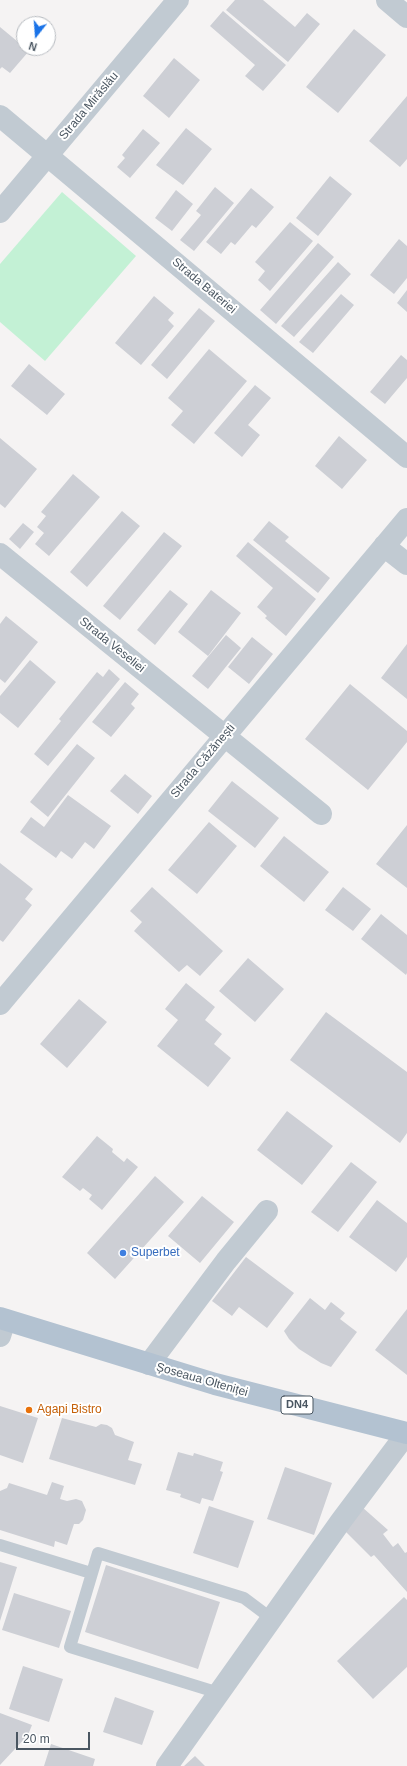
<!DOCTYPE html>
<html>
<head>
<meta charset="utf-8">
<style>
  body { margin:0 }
  #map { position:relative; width:407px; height:1766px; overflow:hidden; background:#f5f3f3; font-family:Arial,sans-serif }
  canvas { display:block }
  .north { position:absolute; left:16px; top:16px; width:40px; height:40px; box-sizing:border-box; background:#fff; border:1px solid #b7bbc0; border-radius:50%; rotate:197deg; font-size:11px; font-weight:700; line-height:16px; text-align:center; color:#4a5661 }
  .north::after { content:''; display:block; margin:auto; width:14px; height:18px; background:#1a73e8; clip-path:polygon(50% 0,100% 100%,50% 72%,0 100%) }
  .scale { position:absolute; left:16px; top:1732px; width:74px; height:18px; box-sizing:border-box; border:2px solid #4a5661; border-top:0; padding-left:5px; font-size:12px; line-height:14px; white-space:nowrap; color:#4a5661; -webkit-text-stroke:3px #fff; paint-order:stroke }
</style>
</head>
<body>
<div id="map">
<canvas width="407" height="1766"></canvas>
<div class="north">N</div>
<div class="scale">20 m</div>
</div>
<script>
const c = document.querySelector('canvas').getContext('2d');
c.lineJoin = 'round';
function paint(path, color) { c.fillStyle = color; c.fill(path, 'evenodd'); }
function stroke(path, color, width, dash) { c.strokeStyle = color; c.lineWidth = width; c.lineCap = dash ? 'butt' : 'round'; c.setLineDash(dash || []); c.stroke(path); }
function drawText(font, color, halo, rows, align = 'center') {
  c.font = font + ' Arial,sans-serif'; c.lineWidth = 4; c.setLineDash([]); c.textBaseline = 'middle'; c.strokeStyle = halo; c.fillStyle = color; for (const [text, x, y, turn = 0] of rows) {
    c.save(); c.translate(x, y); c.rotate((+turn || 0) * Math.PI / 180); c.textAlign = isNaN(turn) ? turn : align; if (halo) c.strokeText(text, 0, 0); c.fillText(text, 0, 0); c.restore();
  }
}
paint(new Path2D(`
  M62,192L136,256L45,361L0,322V264Z`), '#c3f1d5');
paint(new Path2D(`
  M235,0H263L295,27L307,13L320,24L288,62L226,10Z
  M223,11L286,65L263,91L245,76L255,65L210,26Z
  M0,27L29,51L10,73L2,67L0,69Z
  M354,29L386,55L338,113L306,87Z
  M174,58L200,80L169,118L143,96Z
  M407,96V159L400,167L369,141Z
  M186,128L212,149L183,185L156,165Z
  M143,129L160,143L130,178L117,167L125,158L122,155Z
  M330,176L352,194L318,236L296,218Z
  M215,187L234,203L194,251L180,240L201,215L196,211Z
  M251,188L274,207L256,228L252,225L235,245L231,242L221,254L206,242Z
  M176,190L193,204L172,231L155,218Z
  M290,222L313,241L270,291L258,280L265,271L255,262Z
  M399,239L407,246V278L394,294L370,275Z
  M318,243L334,257L276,324L260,310Z
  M338,262L351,274L294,337L281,326Z
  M407,290V312L397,303Z
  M341,294L354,305L313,353L299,342Z
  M154,296L174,313L168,320L174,326L141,365L115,343Z
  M199,308L215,321L167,379L151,365Z
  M209,349L247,381L194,444L171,425L183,411L168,398Z
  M401,355L407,360V378L385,404L370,392Z
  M29,364L65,394L47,415L11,386Z
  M255,385L271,398L248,425L260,435L242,457L214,433Z
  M339,436L367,460L342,489L315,466Z
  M0,438L37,469L5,508L0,504Z
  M73,474L100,497L49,556L35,544L44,533L37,527L46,516L41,512Z
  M122,511L140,526L87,587L70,572Z
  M269,521L289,537L285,541L330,578L318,593L253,540Z
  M23,523L34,532L20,549L9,539Z
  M164,532L182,546L120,620L103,606Z
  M248,542L316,599L286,636L265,618L267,616L257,607L273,588L236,556Z
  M170,590L188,604L155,645L137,630Z
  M211,590L241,613L208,656L178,632Z
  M6,616L38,642L5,683L0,679V624Z
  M226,635L241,648L208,689L192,676Z
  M252,637L273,654L249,684L228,667Z
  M407,644V699L381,678Z
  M30,660L56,682L18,728L0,713V696Z
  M109,669L120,679L48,766L34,754L61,721L59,719L97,672L103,677Z
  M125,682L139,694L131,704L135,708L111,737L92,722Z
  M350,684L407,731V742L368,790L305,739Z
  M77,744L95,758L48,817L30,802Z
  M125,774L152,796L138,814L110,791Z
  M232,781L279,818L255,848L208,811Z
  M68,795L111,826L94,849L85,842L72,859L61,851L56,858L20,832L31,817L44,827Z
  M209,822L237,846L197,894L168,870Z
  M407,825V888L376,864Z
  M284,836L329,872L304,902L260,866Z
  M0,863L33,889L25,899L32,905L3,942L0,940Z
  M152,887L223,951L200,976L187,965L179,972L134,931L142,922L130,911Z
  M343,887L371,909L353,931L325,910Z
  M381,914L407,935V973L406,975L361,939Z
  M248,958L284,989L255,1022L219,991Z
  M186,983L215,1007L205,1020L222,1034L214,1044L231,1058L208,1087L157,1046L178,1020L165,1009Z
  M79,999L107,1022L67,1068L40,1044Z
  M326,1012L407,1072V1133L400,1143L290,1060Z
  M287,1111L333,1146L302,1185L257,1150Z
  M97,1136L113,1149L112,1152L124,1162L127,1158L138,1167L102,1210L89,1199L92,1195L83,1188L80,1191L62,1177Z
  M351,1162L377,1182L338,1232L311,1212Z
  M155,1176L184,1202L115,1279L87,1253Z
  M202,1196L234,1222L200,1263L168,1236Z
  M377,1200L407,1223V1257L396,1272L349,1237Z
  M246,1257L294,1293L267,1328L239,1307L232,1316L212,1301Z
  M310,1298L325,1310L331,1302L345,1313L340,1319L357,1332L331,1367L321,1363L299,1349L289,1339L284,1331Z
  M407,1309V1375L375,1350Z
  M0,1406L38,1418L23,1463L0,1455Z
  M62,1418L96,1427L101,1424L107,1425L112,1428L115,1435L134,1442L128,1460L142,1464L135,1485L49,1459Z
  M178,1452L193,1456L194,1453L223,1462L220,1471L223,1472L213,1501L202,1498L200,1504L180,1497L181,1494L166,1490Z
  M285,1467L332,1483L314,1535L267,1519Z
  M52,1482L64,1486L60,1499L67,1501L76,1499L82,1501L86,1510L83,1520L79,1524H74L67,1545L55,1541L54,1547L0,1530V1491L7,1488L9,1483L47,1495Z
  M209,1506L254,1521L238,1568L193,1553Z
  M362,1507L388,1530L383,1534L393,1547L398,1543L405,1553L407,1552V1592L374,1555L371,1557L343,1529Z
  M0,1562L17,1567L0,1621Z
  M106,1565L220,1602L198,1669L85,1632Z
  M14,1593L71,1611L59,1648L2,1630Z
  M404,1597L407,1600V1667L373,1699L337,1661Z
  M23,1666L63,1679L49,1722L9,1709Z
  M115,1697L154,1711L142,1745L103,1732Z
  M0,1713L32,1725L28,1735L0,1765Z
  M51,1744L95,1759L93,1766H44Z
  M195,1756L205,1766H184Z`), '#cdcfd5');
stroke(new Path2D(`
  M0,1545L91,1573
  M219,1693L70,1647L98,1553L244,1598L272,1619`), '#c1cad2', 12);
stroke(new Path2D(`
  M387,0L407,17
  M0,116L407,457
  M0,212L178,0
  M384,546L407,564
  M0,554L321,814
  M0,1004L407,519
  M0,1336L5,1320
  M149,1364L226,1261L267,1211
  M167,1766L341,1521L407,1433`), '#c1cad2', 22);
stroke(new Path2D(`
  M0,1318L215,1384L407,1433`), '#b3c2d1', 22);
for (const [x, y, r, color] of [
  [123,1253,4,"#3f7fe0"],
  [29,1410,4,"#e8710a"]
]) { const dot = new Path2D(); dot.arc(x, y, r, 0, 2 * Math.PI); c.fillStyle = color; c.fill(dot); stroke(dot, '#fff', 1.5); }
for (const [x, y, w] of [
  [297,1405,32]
]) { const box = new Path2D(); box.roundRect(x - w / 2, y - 9, w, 18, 3); c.fillStyle = '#fff'; c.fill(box); stroke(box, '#4a5661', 1); }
drawText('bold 11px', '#4a5661', null, [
  ["DN4",297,1405]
]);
drawText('12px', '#4a5661', '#fff', [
  ["Strada Mirăslău",89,106,-50],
  ["Strada Bateriei",204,286,40],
  ["Strada Veseliei",112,645,39],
  ["Strada Căzănești",203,761,-50],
  ["Șoseaua Olteniței",202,1380,16]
]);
drawText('12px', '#366cbe', '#fff', [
  ["Superbet",131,1253]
], 'left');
drawText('12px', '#c56008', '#fff', [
  ["Agapi Bistro",37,1410]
], 'left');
</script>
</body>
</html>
